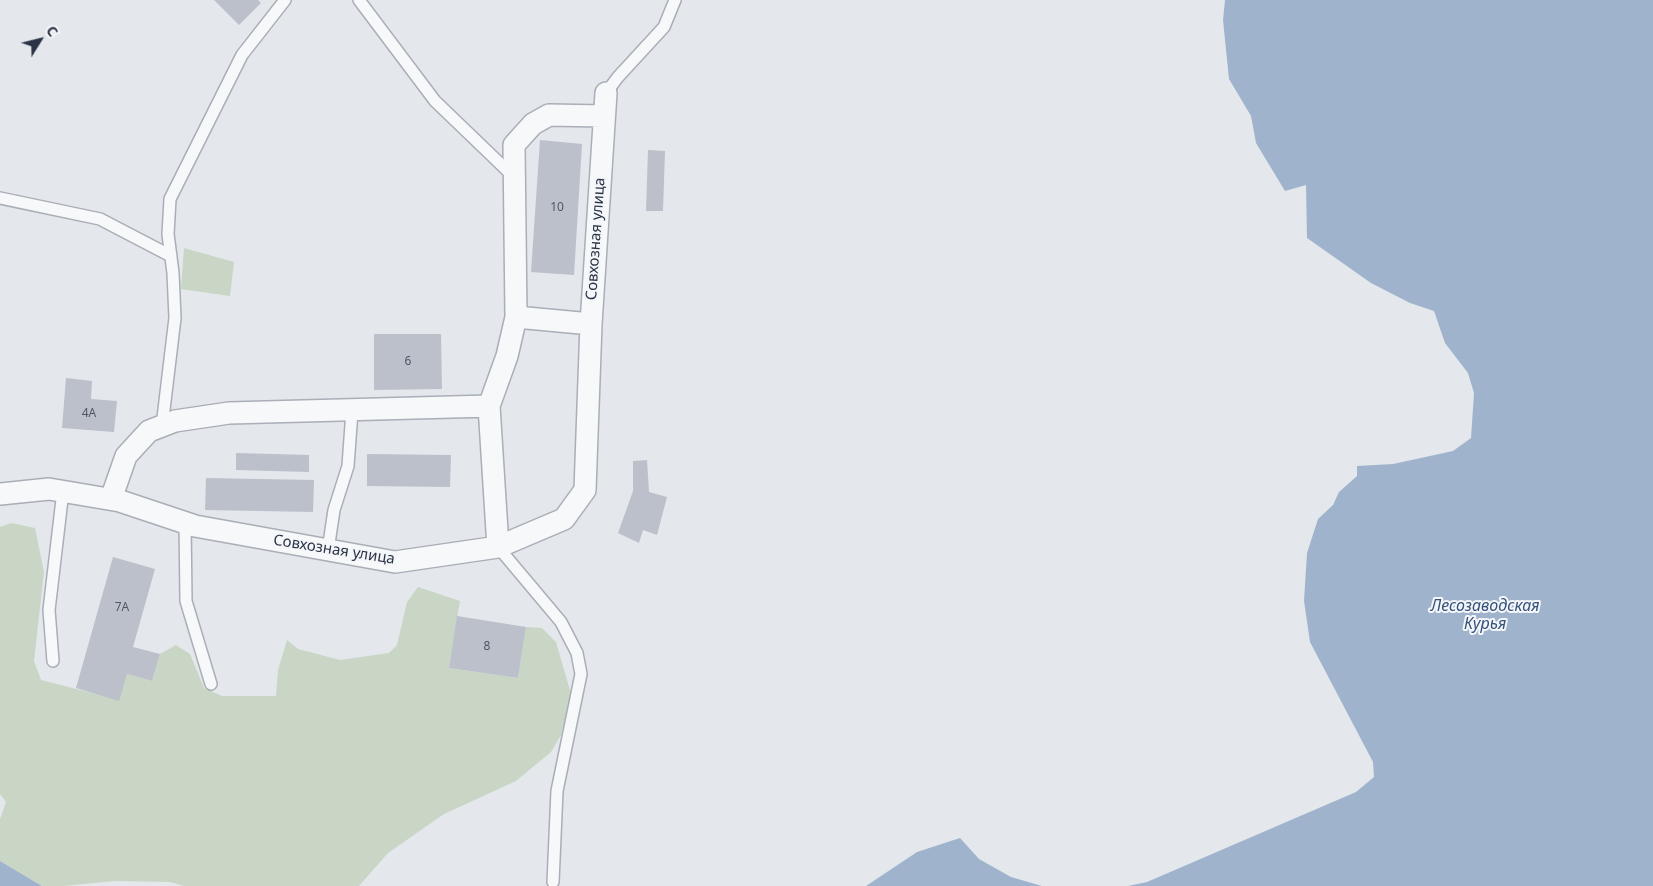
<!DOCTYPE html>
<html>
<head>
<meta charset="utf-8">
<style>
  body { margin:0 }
  #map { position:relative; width:1653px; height:886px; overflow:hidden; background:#e4e7ec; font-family:"Noto Sans",sans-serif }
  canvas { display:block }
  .north { position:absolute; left:15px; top:15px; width:50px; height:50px; -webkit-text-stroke:4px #f4f6f9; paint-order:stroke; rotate:54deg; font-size:14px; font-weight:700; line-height:20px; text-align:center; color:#2b3445 }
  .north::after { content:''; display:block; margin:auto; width:18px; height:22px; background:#2b3445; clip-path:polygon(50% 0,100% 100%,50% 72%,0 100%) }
</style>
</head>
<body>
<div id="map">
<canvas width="1653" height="886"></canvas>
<div class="north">С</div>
</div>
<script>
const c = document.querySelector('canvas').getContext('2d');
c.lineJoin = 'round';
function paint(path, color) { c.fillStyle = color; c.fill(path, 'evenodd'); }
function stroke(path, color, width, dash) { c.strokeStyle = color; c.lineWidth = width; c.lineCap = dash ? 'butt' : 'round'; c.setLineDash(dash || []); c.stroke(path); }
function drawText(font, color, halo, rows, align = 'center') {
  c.font = font + ' "Noto Sans",sans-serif'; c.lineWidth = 4; c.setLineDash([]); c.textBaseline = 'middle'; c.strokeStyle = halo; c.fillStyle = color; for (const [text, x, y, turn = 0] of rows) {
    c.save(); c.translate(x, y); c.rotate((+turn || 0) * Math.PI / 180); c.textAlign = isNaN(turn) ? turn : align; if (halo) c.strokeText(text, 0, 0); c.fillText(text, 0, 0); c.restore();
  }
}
paint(new Path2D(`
  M184,248L234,262L230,296L181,289Z
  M11,523L35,528L44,572L34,661L41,680L116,699L127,674L152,681L160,654L176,645L190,654L204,688L222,696H276L278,670L287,640L298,649L340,660L389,653L397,645L407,602L418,587L460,601L449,668L518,678L526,627L542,628L556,642L571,694L561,735L551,752L516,781L444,814L388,853L359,886H184L170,882L115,881L64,886H42L0,861V819L6,802L0,794V527Z`), '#c9d6c5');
paint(new Path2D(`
  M1225,0H1653V886H1128L1147,882L1356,792L1374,777L1373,762L1310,642L1304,601L1307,553L1318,519L1333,505L1339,492L1357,476V466L1393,464L1453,451L1471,438L1474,393L1468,373L1445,343L1434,311L1410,303L1371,283L1307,238L1306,185L1285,191L1256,143L1251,116L1229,79L1223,20Z
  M960,838L979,859L1011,877L1042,886H866L917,852Z
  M0,861L42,886H0Z`), '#9fb4cc');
paint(new Path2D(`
  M214,0H258L261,3L239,25Z
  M540,140L582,144L574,275L531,272Z
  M648,150L665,151L663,211H646Z
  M374,334H441L442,389L374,390Z
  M66,378L92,381L91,399L117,401L114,432L62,428Z
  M236,453L309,455V472L236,470Z
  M367,454L451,455L450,487L367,486Z
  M647,460L649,492L667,497L657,535L643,530L639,543L618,533L633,491V461Z
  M206,478L314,480L313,512L205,510Z
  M113,557L155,569L133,647L160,654L152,681L127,674L119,701L76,688Z
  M457,616L526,627L518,678L449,668Z`), '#bbc0ca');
const lane = new Path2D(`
  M359,0L435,101L514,177
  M606,93L618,77L664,27L675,0
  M0,198L100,219L171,256
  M162,426L175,318L173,273L168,234L170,199L242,55L285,0
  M185,522L186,601L211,684
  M498,547L561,622L577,653L581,674L557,791L553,882
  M328,550L334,510L348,466L352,411
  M53,661L49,610L63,491`);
const street = new Path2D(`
  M516,317L514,145L533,124L549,115L604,116
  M489,406L498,547
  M0,494L49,489L120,501L195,526L395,562L498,547L564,519L585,490L591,324L606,93
  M111,499L126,456L149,431L175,421L229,413L489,406L507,356L516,317L591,324`);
stroke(lane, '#a9aeb7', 14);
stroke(street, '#a9aeb7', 24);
stroke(lane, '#f7f8fa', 11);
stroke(street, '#f7f8fa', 21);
drawText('12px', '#4f5766', null, [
  ["10",557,208],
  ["6",408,362],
  ["4А",89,414],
  ["7А",122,608],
  ["8",487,647]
]);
drawText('15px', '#2b3445', '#f4f6f9', [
  ["Совхозная улица",596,239,-86],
  ["Совхозная улица",334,550,9]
]);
drawText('italic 16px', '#34527a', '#f4f6f9', [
  ["Лесозаводская",1485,606],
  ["Курья",1485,624]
]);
</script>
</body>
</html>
